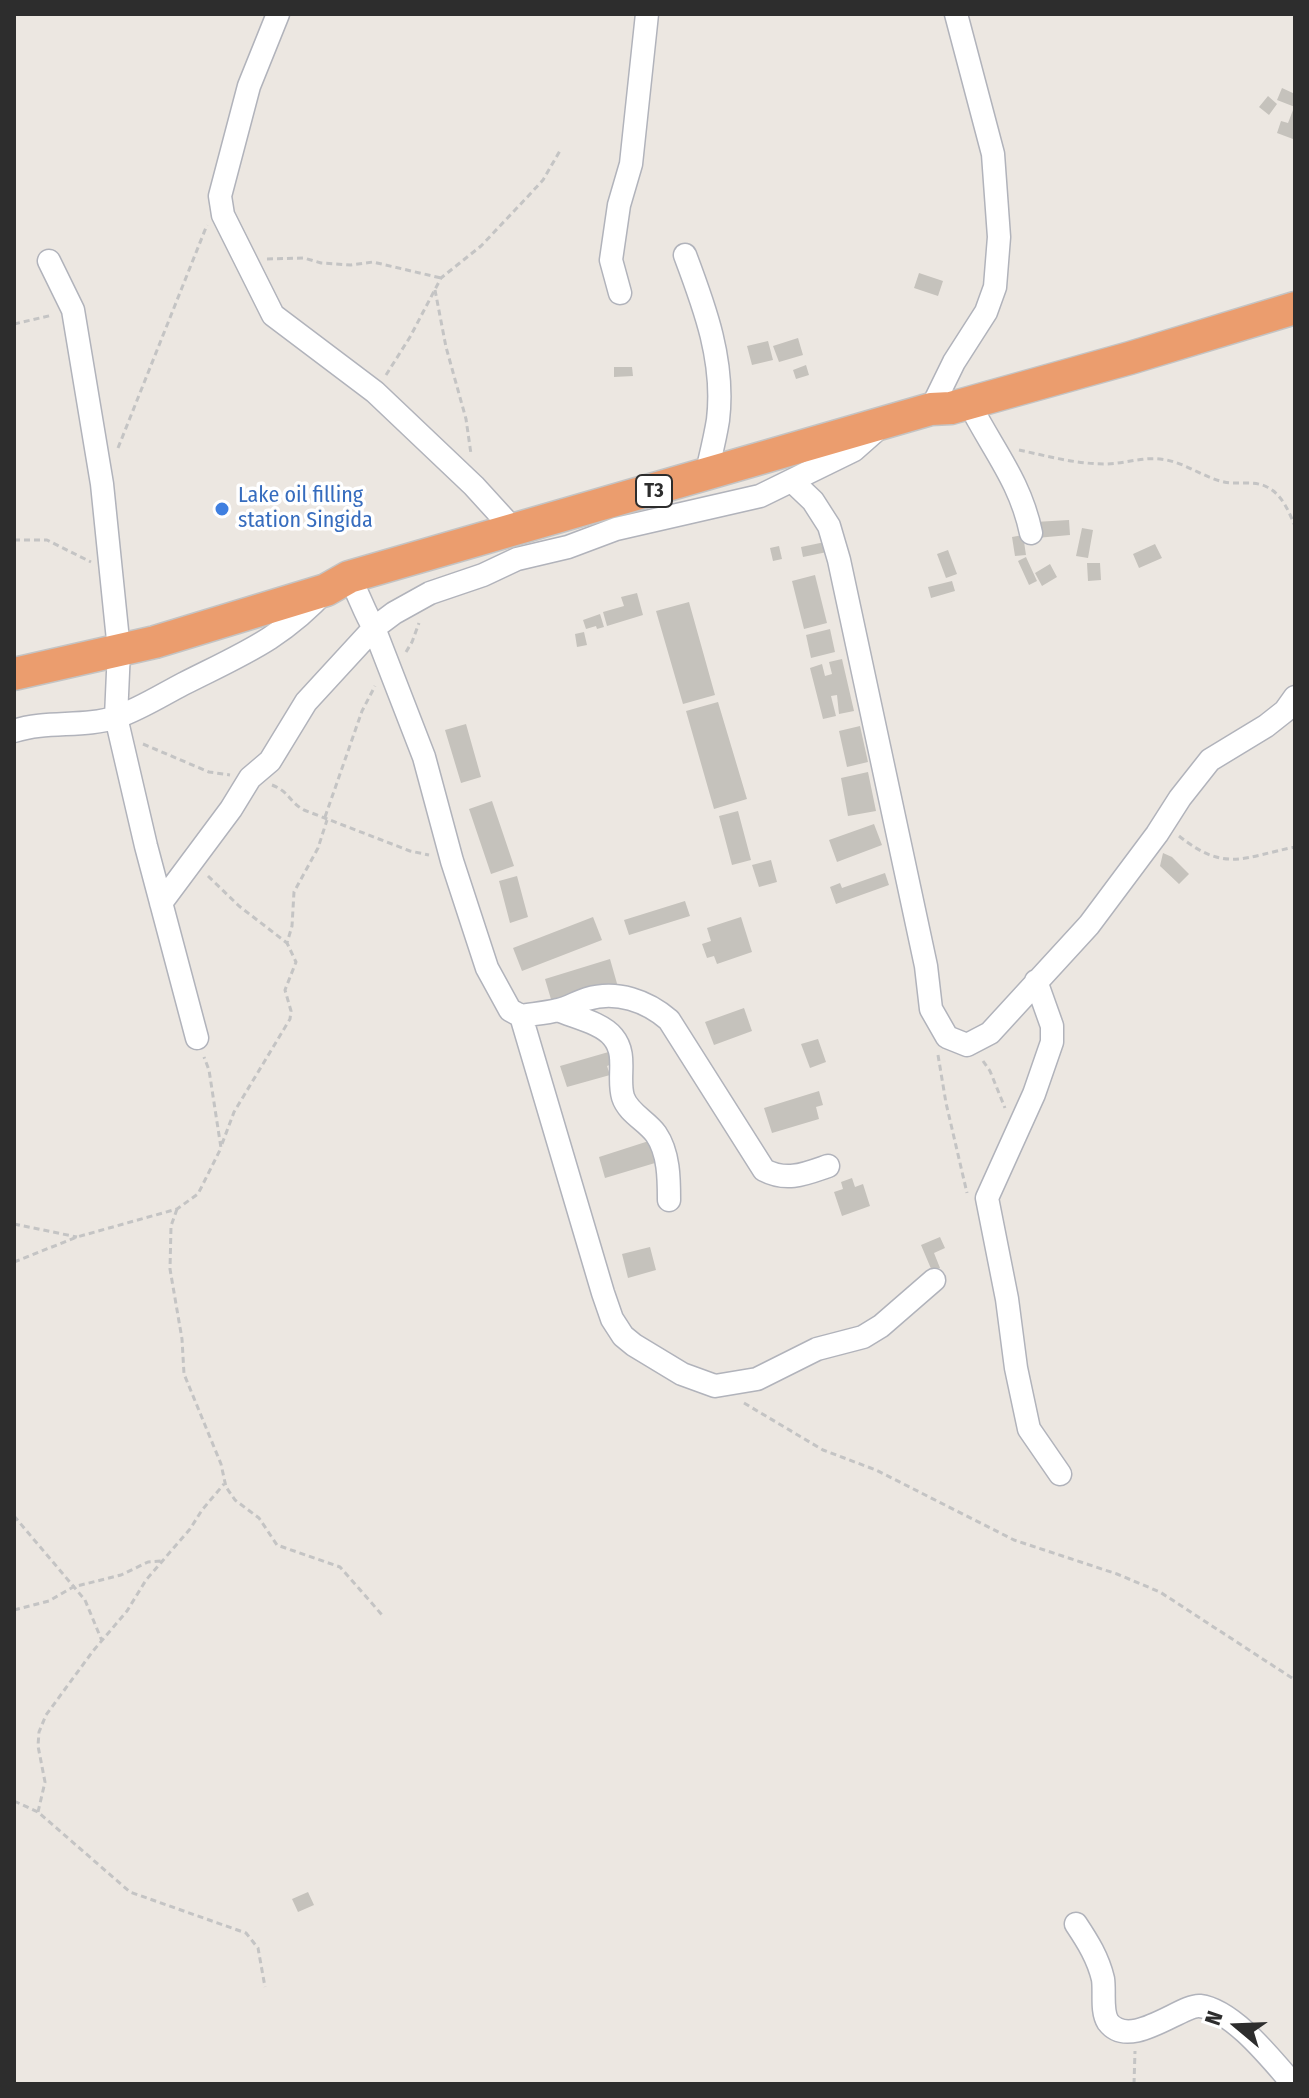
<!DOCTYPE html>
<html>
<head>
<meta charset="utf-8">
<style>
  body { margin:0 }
  #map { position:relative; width:1309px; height:2098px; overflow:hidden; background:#ece7e1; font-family:"Fira Sans Condensed",sans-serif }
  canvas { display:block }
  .frame { position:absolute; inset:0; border:16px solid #2d2d2d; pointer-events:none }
  .north { position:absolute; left:1197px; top:1986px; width:80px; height:80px; -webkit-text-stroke:6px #fff; paint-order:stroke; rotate:289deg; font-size:22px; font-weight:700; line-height:32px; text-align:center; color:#2d2d2d }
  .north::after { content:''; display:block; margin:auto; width:28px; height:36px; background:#2d2d2d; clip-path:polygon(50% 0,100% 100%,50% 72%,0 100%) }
</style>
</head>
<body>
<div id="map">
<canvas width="1309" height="2098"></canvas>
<div class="frame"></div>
<div class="north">N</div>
</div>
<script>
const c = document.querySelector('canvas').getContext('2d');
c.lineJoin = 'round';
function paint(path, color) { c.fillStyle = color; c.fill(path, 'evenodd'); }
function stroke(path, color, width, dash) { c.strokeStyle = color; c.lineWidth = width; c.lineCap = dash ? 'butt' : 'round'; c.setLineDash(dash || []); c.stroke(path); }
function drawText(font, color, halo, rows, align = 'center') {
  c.font = font + ' "Fira Sans Condensed",sans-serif'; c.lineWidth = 7; c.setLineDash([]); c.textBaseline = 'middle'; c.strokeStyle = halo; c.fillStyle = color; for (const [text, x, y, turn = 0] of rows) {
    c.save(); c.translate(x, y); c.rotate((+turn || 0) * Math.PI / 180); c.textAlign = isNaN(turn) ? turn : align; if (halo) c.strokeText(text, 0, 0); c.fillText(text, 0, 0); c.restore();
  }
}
paint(new Path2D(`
  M1282,88L1295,94V107L1277,100Z
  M1268,96L1277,104L1269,115L1259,107Z
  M1293,110L1295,111L1293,139L1277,133L1281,121L1288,123Z
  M919,273L943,281L938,296L914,288Z
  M798,338L803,355L779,362L773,346Z
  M768,341L773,360L752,365L747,346Z
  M806,365L809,375L796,379L793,370Z
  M614,367H632L633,376L614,377Z
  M1069,520L1070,535L1036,538L1035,522Z
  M1082,528L1093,530L1088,558L1076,556Z
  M1023,535L1026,555L1015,556L1012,537Z
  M825,542L827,552L803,557L801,547Z
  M1155,544L1162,558L1139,568L1133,554Z
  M779,546L782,559L773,561L770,548Z
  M948,550L957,574L946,578L937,554Z
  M1026,557L1037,581L1029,585L1018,561Z
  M1087,563H1100L1101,580L1088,581Z
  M1050,564L1057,577L1042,586L1035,573Z
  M815,575L827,623L804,629L792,581Z
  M952,581L955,591L931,598L928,587Z
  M637,593L643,615L607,626L603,612L624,606L621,597Z
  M689,602L715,695L683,704L656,611Z
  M600,614L604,627L597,629L596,626L586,629L583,620Z
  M830,629L835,652L811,658L806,635Z
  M584,632L587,645L577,647L575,634Z
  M842,659L854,711L839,714L837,695L831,696L836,716L823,719L810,668L822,664L825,676L832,674L829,662Z
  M718,702L747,799L714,809L686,711Z
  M466,724L481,777L461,783L445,730Z
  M860,726L868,762L847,767L839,731Z
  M868,772L876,811L848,816L841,778Z
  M492,801L514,866L491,874L469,809Z
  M738,811L751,860L732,865L719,816Z
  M874,824L882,845L837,862L829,840Z
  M1163,853L1172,857L1189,874L1179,884L1160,866Z
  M771,860L777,882L759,887L752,865Z
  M885,873L889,885L836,904L830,887L840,883L842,888Z
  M517,876L528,917L510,923L499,881Z
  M685,901L690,916L629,935L624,920Z
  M593,917L602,940L522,971L513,948Z
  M741,917L752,952L717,964L714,956L707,958L702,944L711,941L707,928Z
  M610,959L618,987L553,1006L545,979Z
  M744,1008L752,1031L714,1045L705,1022Z
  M818,1039L826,1062L810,1068L801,1044Z
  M612,1051L615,1063L607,1066L610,1075L567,1087L560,1066Z
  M819,1091L823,1105L816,1107L819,1119L772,1133L764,1108Z
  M655,1139L659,1152L653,1154L655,1163L605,1178L599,1157Z
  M852,1178L855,1187L863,1184L870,1206L842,1216L834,1192L843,1189L841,1182Z
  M940,1237L945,1248L934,1253L940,1268L932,1271L921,1245Z
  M650,1247L656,1270L628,1278L622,1254Z
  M308,1892L314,1905L298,1912L292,1899Z`), '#c5c2bc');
const minor = new Path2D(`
  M278,14L249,86L220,196L223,215L273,315L375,392L474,486L515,531
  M685,255C705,308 725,362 718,420C715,439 710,458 706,476
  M49,261L73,310L102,484L119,650L116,717L146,846L197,1038
  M620,293L611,260L619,205L631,164L647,14
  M968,401C992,449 1020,480 1031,533
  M931,409L954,362L986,312L995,287L999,237L993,154L956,14
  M792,481L813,501L829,526L839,560L926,966L931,1009L947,1037L967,1045L990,1033L1089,925L1157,834L1180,798L1210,760L1266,726L1285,711L1295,697
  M349,577C359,594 364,612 374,628L424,757L452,861L487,968L510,1010L521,1016L603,1293L612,1319L623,1336L634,1345L682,1374L715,1386L757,1379L817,1349L863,1337L881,1326L934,1280
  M14,731C47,720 84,728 117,717C140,709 162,695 183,684C240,655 282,639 326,590
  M161,903L231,809L250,778L270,761L306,702L374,628L394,613L430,593L483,575L517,559L568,547L616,529L760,496L854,450L880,427
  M1036,981L1052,1026V1042L1034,1094L987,1198L1007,1299L1016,1368L1029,1429L1060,1474
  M558,1010C574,1017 602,1023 613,1037C628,1055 617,1077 623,1097C628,1113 647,1121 656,1134C669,1153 669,1179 669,1200
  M521,1016C533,1014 546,1013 558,1010C568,1008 577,1002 587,999C617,990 647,1001 669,1020L764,1170C787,1182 805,1174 828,1166
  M1076,1924C1088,1942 1098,1958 1103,1979C1105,1992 1101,2011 1108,2022C1130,2051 1182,2004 1200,2006C1233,2010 1272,2060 1293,2084`);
const highway = new Path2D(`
  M14,674L155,642L326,590L349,577L931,409L951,408L1130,358L1295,308`);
stroke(minor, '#b1b3bb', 25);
stroke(highway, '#c4c4c4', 35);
stroke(new Path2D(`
  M267,259L304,258L321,263L351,265L373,262L441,278
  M435,290L446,347L466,419L471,454
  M14,324L53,315
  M386,375L410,337L441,278L481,246L532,192L543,180L561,149
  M118,448L207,225
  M1019,450C1047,456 1076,464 1105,464C1124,464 1141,457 1160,459C1183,461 1202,477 1224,482C1238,485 1254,480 1267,487C1282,494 1289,512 1295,526
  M14,540H47L91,562
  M406,652L412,642L419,623
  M143,744L209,772L230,775
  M272,785C290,792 289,802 304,810L410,851L429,855
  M325,817L362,711L375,686
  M1179,836C1225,873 1244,857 1295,847
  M208,876L239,906L287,943
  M938,1055L946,1103L967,1193
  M983,1061L990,1071L1005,1108
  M222,1144L234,1112L290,1019L291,1011L285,990L296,962L287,943L292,926L294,892L318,848L327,820
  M177,1209L171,1226L170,1269L182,1339L184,1374L221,1464L226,1487L235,1500L259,1518L277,1545L340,1567L383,1616
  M14,1224L77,1237
  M14,1262L77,1237L177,1209L198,1194L221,1148L209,1070L204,1057
  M744,1403L823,1450L876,1470L1014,1540L1117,1574L1160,1592L1295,1680
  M14,1516L85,1600L102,1641
  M14,1610L49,1601L73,1587L121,1575L148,1562L161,1561
  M14,1801L38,1812L130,1892L246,1933L258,1948L265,1987
  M38,1812L45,1782L38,1746L39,1732L46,1715L93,1651L127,1611L146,1580L190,1529L202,1510L224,1484
  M1134,2084L1135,2051`), '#c4c4c4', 3, [6, 4]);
stroke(minor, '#fff', 22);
stroke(highway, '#eb9d6e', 32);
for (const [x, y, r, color] of [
  [222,509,8,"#3f7fe0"]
]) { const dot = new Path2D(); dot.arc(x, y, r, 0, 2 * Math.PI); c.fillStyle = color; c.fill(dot); stroke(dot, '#fff', 3); }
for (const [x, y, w] of [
  [654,491,36]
]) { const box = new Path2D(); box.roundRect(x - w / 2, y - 16, w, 32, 6); c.fillStyle = '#fff'; c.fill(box); stroke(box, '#2d2d2d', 2); }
drawText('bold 20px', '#2d2d2d', null, [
  ["T3",654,491]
]);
drawText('22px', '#366cbe', '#fff', [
  ["Lake oil filling",238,496],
  ["station Singida",238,521]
], 'left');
</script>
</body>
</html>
